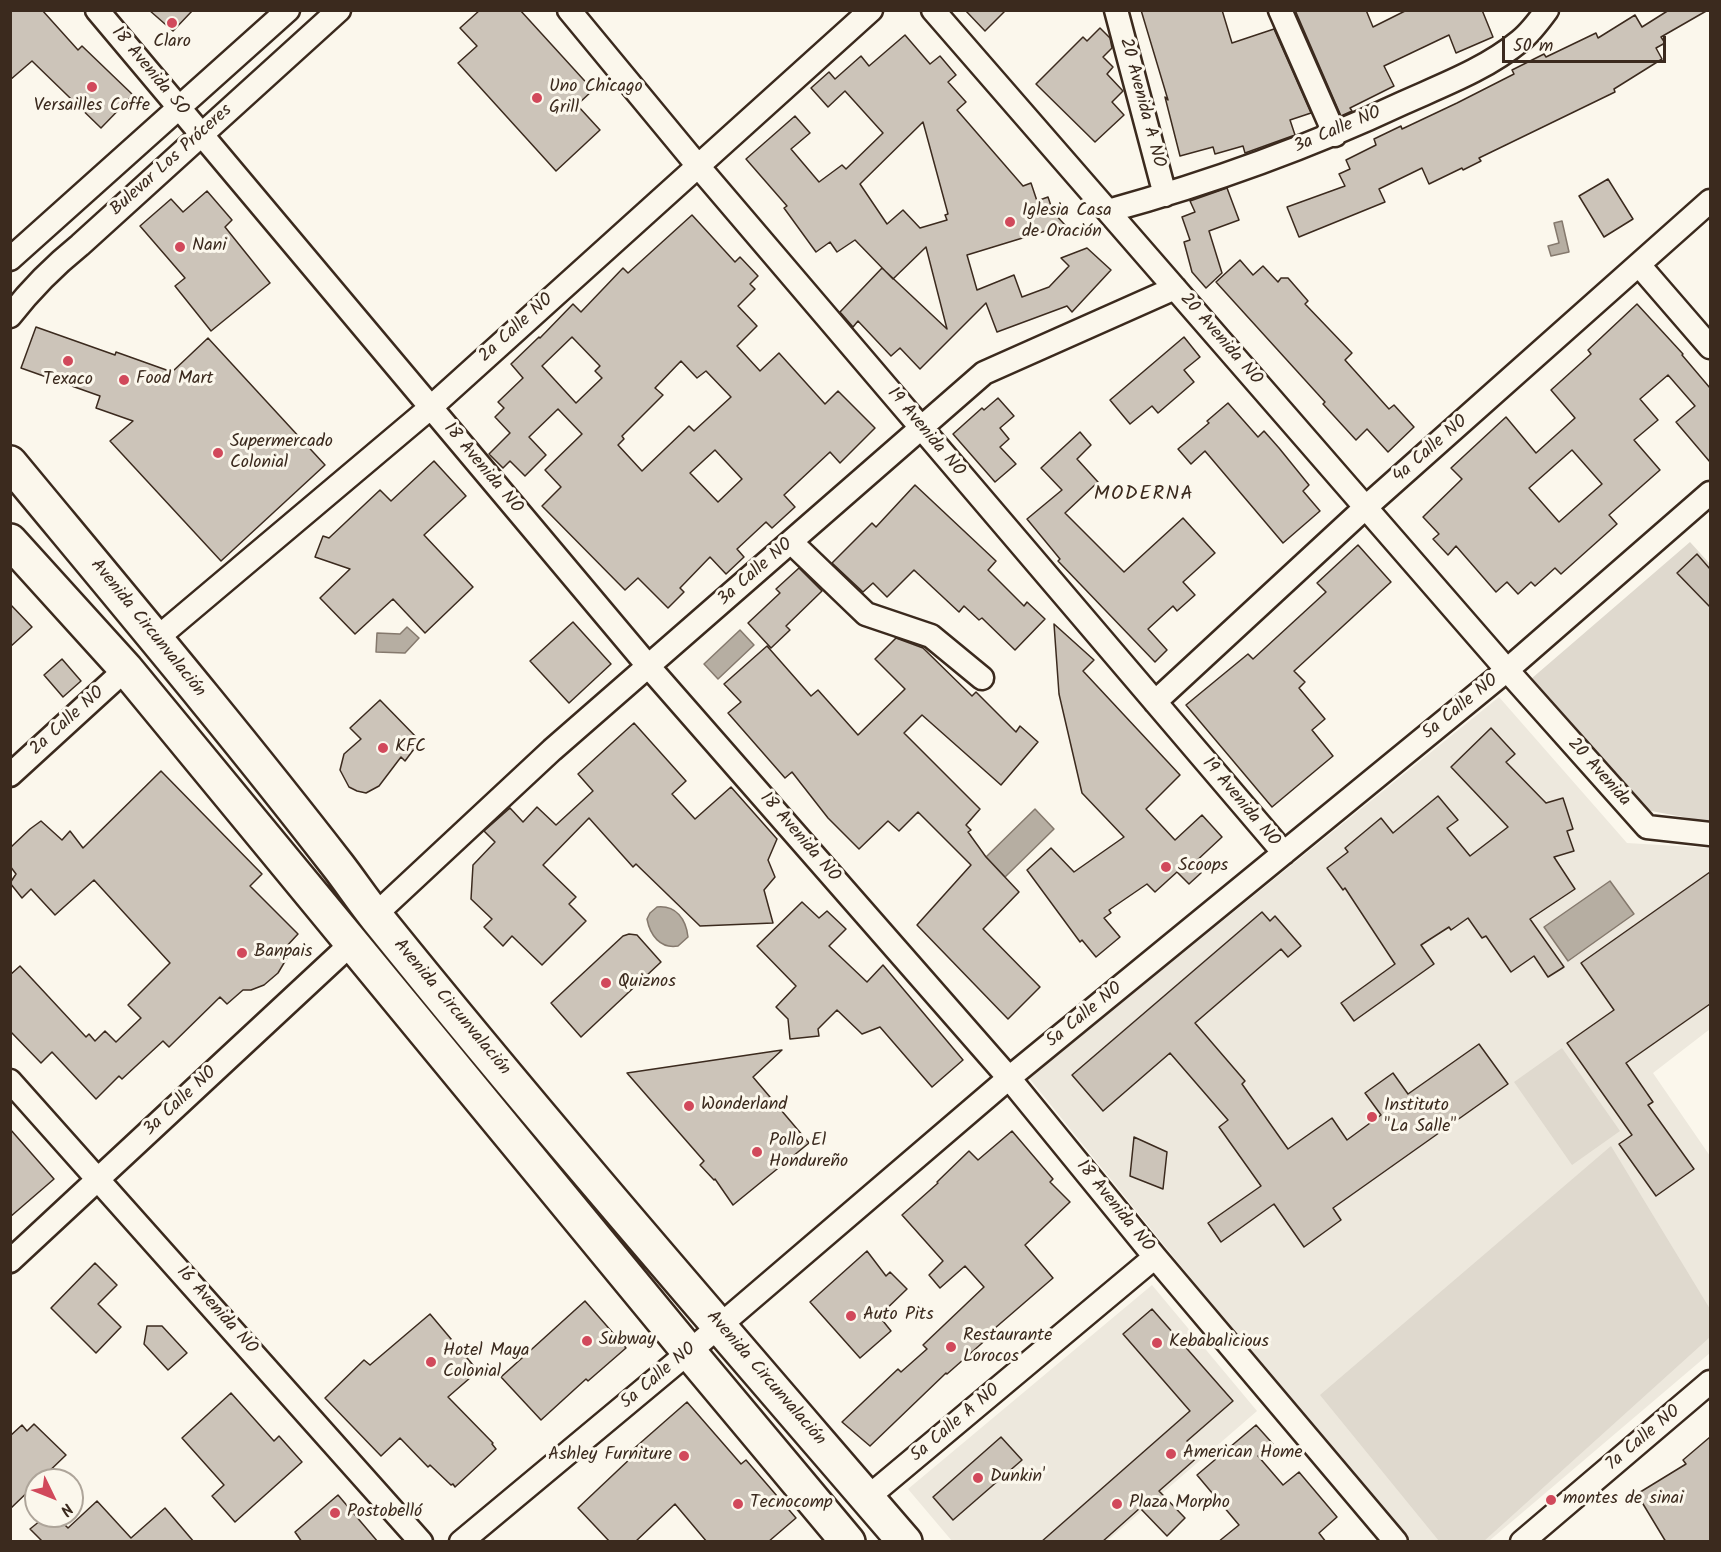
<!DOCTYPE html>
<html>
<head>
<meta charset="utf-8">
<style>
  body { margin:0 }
  #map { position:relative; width:1721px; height:1552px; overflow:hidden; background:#fbf7ec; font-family:Kalam,sans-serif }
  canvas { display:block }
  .frame { position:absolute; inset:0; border:12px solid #3b2a1e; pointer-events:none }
  .north { position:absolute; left:24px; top:1468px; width:60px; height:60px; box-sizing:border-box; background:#fbf7ec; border:2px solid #aea59a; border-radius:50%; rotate:133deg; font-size:16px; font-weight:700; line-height:24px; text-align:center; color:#3b2a1e }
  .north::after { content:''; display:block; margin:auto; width:21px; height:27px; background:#d1495b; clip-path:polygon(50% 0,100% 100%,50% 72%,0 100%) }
  .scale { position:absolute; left:1502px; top:36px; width:164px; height:27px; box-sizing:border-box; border:3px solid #3b2a1e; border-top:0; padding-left:8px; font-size:18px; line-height:21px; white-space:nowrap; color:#3b2a1e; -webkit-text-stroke:4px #fbf7ec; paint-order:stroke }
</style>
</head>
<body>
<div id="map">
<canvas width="1721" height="1552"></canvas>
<div class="frame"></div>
<div class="north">N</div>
<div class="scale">50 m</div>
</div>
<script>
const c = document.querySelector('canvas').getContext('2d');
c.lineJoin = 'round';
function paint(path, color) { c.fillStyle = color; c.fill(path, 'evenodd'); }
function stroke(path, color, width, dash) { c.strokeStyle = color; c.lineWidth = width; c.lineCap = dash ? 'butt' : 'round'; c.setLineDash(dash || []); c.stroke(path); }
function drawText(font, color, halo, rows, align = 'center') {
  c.font = font + ' Kalam,sans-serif'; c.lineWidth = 6; c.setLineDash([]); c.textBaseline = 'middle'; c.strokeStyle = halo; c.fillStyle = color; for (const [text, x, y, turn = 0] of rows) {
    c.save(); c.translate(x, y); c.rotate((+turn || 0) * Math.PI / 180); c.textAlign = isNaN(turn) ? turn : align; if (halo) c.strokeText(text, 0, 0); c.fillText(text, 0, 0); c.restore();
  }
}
paint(new Path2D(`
  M1499,697L1627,843L1710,848V1029L1653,1073L1710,1156V1353L1489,1541H1403L1029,1078Z
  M1152,1285L1257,1411L1107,1541H952L908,1489Z`), '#ede8dd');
paint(new Path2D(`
  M1690,542L1710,564V822L1646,810L1531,679Z
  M1562,1048L1620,1131L1572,1165L1514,1082Z
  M1611,1146L1710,1309V1337L1484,1541H1439L1320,1395Z`), '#dfd9ce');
const water = new Path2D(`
  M1562,221L1569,252L1551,256L1548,246L1559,243L1554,223Z
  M407,627L419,638L405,653L376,652L377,633L400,634Z
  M740,630L754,645L718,679L704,664Z
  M1035,809L1054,829L1005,877L986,857Z
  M1610,881L1634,914L1568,961L1544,927Z
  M657,907C676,905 686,919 688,937L678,946C660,949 650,935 647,919L650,913Z`);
paint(water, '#b6aea2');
stroke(water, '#85796d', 1.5);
const building = new Path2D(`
  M10,10H42L78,50L82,46L133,95L101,128L32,61L10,80Z
  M149,10H193L173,31Z
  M480,10H520L593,90L577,105L600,130L556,171L458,63L477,46L460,28Z
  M965,10H1006L985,31Z
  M1141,10H1222L1232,43L1274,29L1311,113L1290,120L1295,135L1245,153L1243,146L1215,154L1213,147L1180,156L1165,97L1168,100Z
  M1295,10H1366L1373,27L1407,10H1482L1493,37L1456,53L1449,35L1384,66L1394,86L1350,108L1352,111L1341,116Z
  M1669,10H1708L1661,37L1665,43L1656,48L1662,59L1614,89L1615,92L1479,158L1481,161L1463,170L1462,168L1429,184L1422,168L1379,189L1385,202L1299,237L1287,207L1345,186L1339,174L1350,169L1346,160L1376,145L1374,139L1401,126L1402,129L1457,103L1514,74L1512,70L1544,54L1546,57L1596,33L1598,38L1635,15L1642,27Z
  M1100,28L1110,38L1112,48L1103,57L1113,67L1107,74L1123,91L1112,102L1124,115L1095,142L1036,84L1083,37L1087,41Z
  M905,35L930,64L940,56L956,75L948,82L966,102L957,110L1023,186L1031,183L1037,201L1048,197L1053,212L1065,225L967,255L977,290L1014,275L1022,297L1049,287L1069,266L1061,258L1087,248L1111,270L1072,312L1067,306L997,332L986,303L920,369L900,348L891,356L858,321L853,327L840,312L882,268L947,329L926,247L893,279L855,240L837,252L830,242L816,252L784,208L787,206L746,159L795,116L810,133L791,149L819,182L842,165L846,169L883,133L845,91L828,107L811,88L829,72L835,79L861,56L869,66ZM923,122L948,214L945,215L947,220L920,228L903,210L887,224L860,184Z
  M1608,179L1633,219L1604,237L1579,196Z
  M1227,188L1239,220L1209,231L1222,273L1206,288L1192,272L1184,242L1190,240L1182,217L1195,212L1190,201Z
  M207,191L232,220L225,227L270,283L211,331L175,286L185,278L140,226L171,199L183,212Z
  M692,215L735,262L740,257L758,276L750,284L755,289L738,306L757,326L737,346L760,371L779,353L825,404L838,391L875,428L840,463L830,452L784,495L795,507L772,528L766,522L737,549L744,557L726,574L710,557L680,588L684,592L668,608L638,578L625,590L542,506L561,487L545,470L582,434L558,409L529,437L546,455L525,476L510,461L503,468L489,454L510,433L495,417L504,408L498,402L523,378L511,364L539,337L540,338L573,304L581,312L623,268L628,273ZM572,337L600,366L595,371L602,378L576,403L542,366ZM681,361L697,378L706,371L731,397L694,431L689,426L642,471L618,445L624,439L622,436L663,395L655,388ZM715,450L742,479L718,502L690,473Z
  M1240,260L1253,275L1263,266L1278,282L1281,278H1288L1308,301L1305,304L1352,353L1345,360L1389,409L1394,405L1414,427L1388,452L1367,429L1356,440L1323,404L1325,402L1216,282Z
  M1637,304L1683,354L1682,355L1710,388V462L1676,422L1695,406L1668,375L1640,399L1658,420L1634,440L1660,470L1609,515L1617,524L1561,574L1555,568L1535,586L1531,582L1518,594L1507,582L1496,592L1456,546L1448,555L1433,539L1439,534L1423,517L1462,479L1451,468L1506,417L1536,453L1575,418L1551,390L1591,354L1588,350ZM1572,450L1602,484L1559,522L1529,488Z
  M36,327L115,355L116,352L172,372L208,338L325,465L221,561L110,441L133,421L96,408L100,396L21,368Z
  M1184,337L1200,357L1184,370L1194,382L1158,413L1152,406L1130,424L1110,400Z
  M998,398L1014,416L1000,428L1009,439L1000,447L1016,464L995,482L953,434L982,408L984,410Z
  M1228,403L1258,437L1264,431L1279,448L1309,485L1303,491L1320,511L1283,543L1205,451L1191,464L1178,449L1209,423L1207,421Z
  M1080,432L1091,445L1077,459L1098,482L1065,513L1124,572L1183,518L1215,553L1183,582L1195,595L1177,611L1173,606L1148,629L1167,650L1155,662L1058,561L1060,559L1027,519L1062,490L1041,468Z
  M434,461L466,496L424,535L473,587L425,633L393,599L355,634L320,598L350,569L315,557L323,536L329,538L380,490L391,501Z
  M915,485L996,561L988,570L1024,606L1027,602L1045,619L1015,650L982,618L979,620L964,606L959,612L914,570L887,597L873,583L863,592L832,563L872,523L876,527Z
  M1358,545L1391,582L1294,671L1305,682L1299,688L1325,719L1312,730L1333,756L1272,807L1186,705L1248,654L1253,659L1326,592L1317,583Z
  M1697,554L1710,569V607L1677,573Z
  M799,568L822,591L786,626L790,630L771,648L748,623L780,593L776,589Z
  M10,604L32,627L10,647Z
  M573,622L611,664L569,703L530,661Z
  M1054,624L1094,660L1083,671L1180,775L1146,809L1175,840L1202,815L1222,837L1193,864L1201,873L1189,884L1177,872L1155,892L1147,884L1109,910L1111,913L1104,918L1120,937L1096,957L1082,940L1080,942L1027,870L1051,848L1074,872L1124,837L1082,793L1059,694Z
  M896,638L923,648L972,696L976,692L1016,732L1020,726L1038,742L1001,785L922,715L904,733L980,809L966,825L971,830L968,832L986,857L1019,892L983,929L1040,987L1008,1019L917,925L971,865L918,812L899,831L888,821L859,849L828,818L792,772L785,778L728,713L741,702L724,684L767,646L811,696L818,690L858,735L905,689L875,659Z
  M62,659L81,681L63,697L44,675Z
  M380,700L420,741L405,761L401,757L379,786L366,793L357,791L349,787L340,770L344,754L361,739L350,728Z
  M634,723L686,781L672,794L695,819L731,787L777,839L768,860L775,877L764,890L773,923L700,926L636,864L633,867L589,818L543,865L576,897L569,904L586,921L542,965L512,936L503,946L484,927L492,919L471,899L473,865L495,842L484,831L510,808L523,822L537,807L556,825L593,791L578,774Z
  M1491,728L1515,754L1506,762L1546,803L1563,798L1573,829L1567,831L1574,851L1554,857L1575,889L1530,919L1564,967L1548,977L1534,956L1511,972L1486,936L1482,938L1468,918L1451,930L1449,927L1421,945L1434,964L1354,1021L1341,1003L1395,964L1345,888L1343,890L1327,868L1348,852L1345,848L1381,818L1393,833L1438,796L1458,820L1447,828L1470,856L1508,827L1451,767Z
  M161,771L262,874L250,886L298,934L285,948L287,958L278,973L264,985L251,990H243L227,1004L220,997L169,1047L163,1041L122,1079L119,1076L96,1099L52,1052L41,1063L10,1031V975L20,966L86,1037L89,1034L95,1041L105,1031L116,1042L141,1018L128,1005L170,963L94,880L55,915L31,889L22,898L10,883L16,874L10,866V848L30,829L41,821L62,840L70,831L83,848Z
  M1710,872V1004L1626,1063L1653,1102L1648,1105L1694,1169L1656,1196L1619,1144L1632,1135L1567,1043L1614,1010L1581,963Z
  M802,902L819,918L827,911L846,929L829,946L867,982L883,965L963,1060L932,1087L880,1027L862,1034L837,1010L818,1029L819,1036L790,1039L788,1019L776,1007L796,986L757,946Z
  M1262,912L1270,921L1275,916L1301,946L1288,957L1281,949L1195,1023L1245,1081L1242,1084L1288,1149L1332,1118L1347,1140L1381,1115L1365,1093L1393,1073L1408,1094L1479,1044L1508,1084L1333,1208L1341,1220L1304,1247L1274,1204L1221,1242L1208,1223L1261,1186L1219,1127L1228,1120L1170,1053L1103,1111L1072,1075Z
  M629,934L637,935L661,962L581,1037L551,1003L623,936Z
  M782,1050L753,1077L809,1143L733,1205L715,1179L714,1180L700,1165L704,1161L627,1073Z
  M10,1129L54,1179L10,1217Z
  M1012,1131L1053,1179L1050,1182L1070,1202L1025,1245L1053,1278L987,1335L989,1337L947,1374L946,1373L870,1446L842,1422L898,1369L901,1372L927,1349L923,1345L984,1287L965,1266L940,1288L929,1275L943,1261L902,1215L938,1183L937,1182L969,1151L978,1160Z
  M1134,1137L1167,1152L1163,1189L1130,1176Z
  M867,1251L886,1276L890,1272L907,1289L879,1316L891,1331L860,1358L810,1302Z
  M95,1263L117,1285L98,1304L121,1327L96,1353L51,1308Z
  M585,1301L626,1348L588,1381L586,1379L541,1420L501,1377Z
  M1152,1309L1233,1401L1187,1441L1200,1455L1159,1491L1185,1518L1167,1536L1140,1508L1102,1542H1041L1190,1411L1123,1334Z
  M430,1314L478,1371L448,1397L493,1443L492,1444L496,1449L455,1487L453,1484L451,1485L430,1465L428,1467L400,1438L381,1456L325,1398L364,1360L370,1365Z
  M147,1326H162L187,1353L168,1370L144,1344Z
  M231,1393L274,1441L279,1436L302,1462L235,1522L212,1496L224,1485L182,1438Z
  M687,1402L741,1464L746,1460L796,1518L768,1542H707L675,1504L635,1542H610L578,1508L633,1456L630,1452Z
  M34,1424L66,1455L40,1480H36V1484L10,1509V1436L22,1425L27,1431Z
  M1256,1425L1273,1444L1258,1456L1283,1485L1299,1472L1337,1517L1319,1533L1326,1542H1218L1239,1525L1197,1475Z
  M1001,1437L1022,1460L953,1520L933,1497Z
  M1710,1437V1542H1666L1637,1494L1686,1464L1683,1460Z
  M338,1495L378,1542H302L295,1532Z
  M97,1501L131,1538L165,1508L194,1542H43L30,1529L46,1516H56L68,1528Z`);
paint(building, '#ccc4b9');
stroke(building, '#3b2a1e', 1.5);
const minor = new Path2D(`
  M97,10L649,667L1009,1078L1155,1257L1396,1542
  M569,10L698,166L1284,853
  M933,10L1507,670L1647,827L1710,834
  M1116,10L1165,195
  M1280,10L1335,135
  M1108,211C1210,183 1307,148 1403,103C1443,85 1486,69 1520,41C1530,33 1539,21 1547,10
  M10,259L288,10
  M1639,265L1710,347
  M10,316C31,289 54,266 80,245L339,10
  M791,542L866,614L931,636L982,678
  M156,639L430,408L871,10
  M1155,702L1366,507L1710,201
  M10,775L126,669
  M375,915L552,750L984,373L1175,288
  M10,1081L421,1542
  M10,1261L352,943
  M867,1498L1155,1257
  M461,1542L689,1352L1009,1078L1507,670L1710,493
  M1522,1542L1710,1382`);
const highway = new Path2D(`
  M10,463C121,597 233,730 339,867C352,884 364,902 377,918C548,1130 727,1335 905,1542
  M10,541L126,669L689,1352L848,1542`);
stroke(minor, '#3b2a1e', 27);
stroke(highway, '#3b2a1e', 38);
stroke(minor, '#fbf7ec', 22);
stroke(highway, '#fbf7ec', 33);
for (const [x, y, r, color] of [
  [172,23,6,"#d1495b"],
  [92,87,6,"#d1495b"],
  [537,98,6,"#d1495b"],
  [1010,222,6,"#d1495b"],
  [180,247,6,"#d1495b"],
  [68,361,6,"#d1495b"],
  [124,380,6,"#d1495b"],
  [218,453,6,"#d1495b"],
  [383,748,6,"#d1495b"],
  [1166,867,6,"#d1495b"],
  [242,953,6,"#d1495b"],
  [606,983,6,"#d1495b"],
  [689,1106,6,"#d1495b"],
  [1372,1117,6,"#d1495b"],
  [757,1152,6,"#d1495b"],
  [851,1316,6,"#d1495b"],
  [587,1341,6,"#d1495b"],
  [1157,1343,6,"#d1495b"],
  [951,1347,6,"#d1495b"],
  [431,1362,6,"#d1495b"],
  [1171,1454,6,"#d1495b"],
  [684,1456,6,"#d1495b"],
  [978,1478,6,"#d1495b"],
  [1551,1500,6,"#d1495b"],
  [738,1504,6,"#d1495b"],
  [1117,1504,6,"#d1495b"],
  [335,1513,6,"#d1495b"]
]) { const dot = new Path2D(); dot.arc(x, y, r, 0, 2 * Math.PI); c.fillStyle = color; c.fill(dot); stroke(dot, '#fbf7ec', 2); }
drawText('18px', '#3b2a1e', '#fbf7ec', [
  ["Claro",172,43,"center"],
  ["Uno Chicago",549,88],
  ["Grill",549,109],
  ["Versailles Coffe",92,107,"center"],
  ["Iglesia Casa",1022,212],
  ["de Oración",1022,233],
  ["Nani",192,247],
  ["Food Mart",136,380],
  ["Texaco",68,381,"center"],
  ["Supermercado",230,443],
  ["Colonial",230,464],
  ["KFC",395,748],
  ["Scoops",1178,867],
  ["Banpais",254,953],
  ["Quiznos",618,983],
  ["Wonderland",701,1106],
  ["Instituto",1384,1107],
  ["\"La Salle\"",1384,1128],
  ["Pollo El",769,1142],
  ["Hondureño",769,1163],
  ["Auto Pits",863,1316],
  ["Restaurante",963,1337],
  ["Lorocos",963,1358],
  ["Subway",599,1341],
  ["Kebabalicious",1169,1343],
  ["Hotel Maya",443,1352],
  ["Colonial",443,1373],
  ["American Home",1183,1454],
  ["Ashley Furniture",672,1456,"right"],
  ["Dunkin'",990,1478],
  ["montes de sinai",1563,1500],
  ["Tecnocomp",750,1504],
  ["Plaza Morpho",1129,1504],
  ["Postobelló",347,1513]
], 'left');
drawText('18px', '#3b2a1e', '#fbf7ec', [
  ["18 Avenida SO",149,72,50],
  ["20 Avenida A NO",1141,103,75],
  ["3a Calle NO",1338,131,-23],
  ["Bulevar Los Próceres",172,161,-42],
  ["2a Calle NO",517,329,-42],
  ["20 Avenida NO",1220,340,49],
  ["19 Avenida NO",925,433,50],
  ["4a Calle NO",1431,450,-41],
  ["18 Avenida NO",482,469,50],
  ["3a Calle NO",756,573,-41],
  ["Avenida Circunvalación",147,629,51],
  ["5a Calle NO",1461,708,-39],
  ["2a Calle NO",68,722,-42],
  ["20 Avenida",1598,773,48],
  ["19 Avenida NO",1240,803,50],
  ["18 Avenida NO",799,838,49],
  ["Avenida Circunvalación",451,1008,50],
  ["5a Calle NO",1085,1016,-39],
  ["3a Calle NO",181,1102,-43],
  ["18 Avenida NO",1114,1207,51],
  ["16 Avenida NO",216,1311,48],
  ["5a Calle NO",659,1377,-40],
  ["Avenida Circunvalación",765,1379,49],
  ["5a Calle A NO",956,1424,-40],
  ["7a Calle NO",1644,1439,-40]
]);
c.letterSpacing = '1.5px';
drawText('20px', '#3b2a1e', '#fbf7ec', [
  ["MODERNA",1144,496]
]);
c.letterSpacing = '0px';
</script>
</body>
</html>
